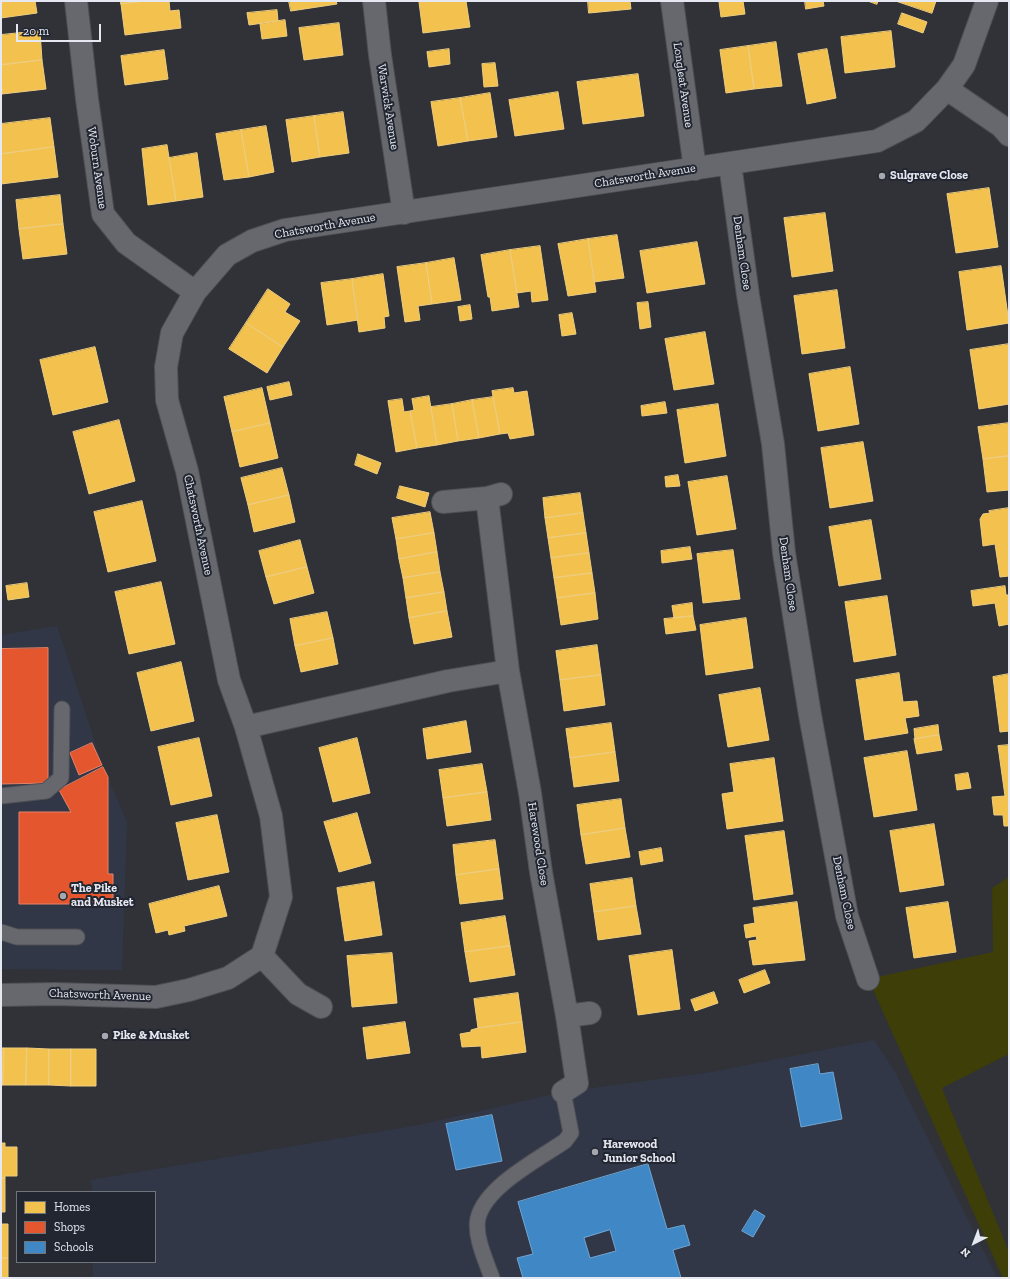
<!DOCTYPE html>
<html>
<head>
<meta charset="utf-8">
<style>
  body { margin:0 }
  #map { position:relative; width:1010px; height:1279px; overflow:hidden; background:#303238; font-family:"Zilla Slab",serif }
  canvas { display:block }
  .frame { position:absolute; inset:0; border:2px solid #e5e8f0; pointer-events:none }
  .legend { position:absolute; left:16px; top:1191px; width:140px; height:72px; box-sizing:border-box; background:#222631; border:1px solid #70747d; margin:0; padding:5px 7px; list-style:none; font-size:12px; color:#e5e8f0 }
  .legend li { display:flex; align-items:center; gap:8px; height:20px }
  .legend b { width:20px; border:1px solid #70747d }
  .north { position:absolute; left:954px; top:1223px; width:40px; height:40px; -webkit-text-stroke:3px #222631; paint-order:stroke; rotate:222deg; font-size:11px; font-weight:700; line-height:16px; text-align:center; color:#e5e8f0 }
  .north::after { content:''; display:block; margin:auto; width:14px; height:18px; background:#e5e8f0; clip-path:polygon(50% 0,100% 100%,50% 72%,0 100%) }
  .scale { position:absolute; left:16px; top:24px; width:85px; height:18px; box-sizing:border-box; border:2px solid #e5e8f0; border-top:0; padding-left:5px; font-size:12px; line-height:14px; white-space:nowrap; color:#e5e8f0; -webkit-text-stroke:3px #222631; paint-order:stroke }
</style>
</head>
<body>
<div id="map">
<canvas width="1010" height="1279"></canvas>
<div class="frame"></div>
<ul class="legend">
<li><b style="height:11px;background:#f2c14e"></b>Homes</li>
<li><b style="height:11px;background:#e4572e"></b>Shops</li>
<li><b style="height:11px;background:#3f88c5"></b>Schools</li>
</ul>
<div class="north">N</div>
<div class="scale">20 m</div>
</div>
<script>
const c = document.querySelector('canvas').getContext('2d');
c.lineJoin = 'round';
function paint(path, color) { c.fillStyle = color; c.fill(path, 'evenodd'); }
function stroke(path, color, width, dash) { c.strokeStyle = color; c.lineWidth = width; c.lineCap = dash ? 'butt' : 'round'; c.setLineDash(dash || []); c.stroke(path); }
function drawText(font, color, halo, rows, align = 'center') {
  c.font = font + ' "Zilla Slab",serif'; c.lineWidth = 4; c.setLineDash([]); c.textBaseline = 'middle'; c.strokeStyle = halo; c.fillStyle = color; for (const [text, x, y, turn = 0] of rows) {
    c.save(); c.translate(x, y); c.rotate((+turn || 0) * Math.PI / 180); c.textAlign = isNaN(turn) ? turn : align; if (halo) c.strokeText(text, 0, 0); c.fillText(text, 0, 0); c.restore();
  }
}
paint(new Path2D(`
  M57,626L103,767L127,822L122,970L1,969V635Z
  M874,1040L895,1072L997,1278H93V1262H155V1192H92L91,1180L419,1125L563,1092L712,1072Z`), '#323748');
paint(new Path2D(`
  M1009,877V1054L942,1088L1009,1252V1278H1003L868,979L993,952L992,888Z`), '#3d3e08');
const homes = new Path2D(`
  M1,1H35L37,13L1,18Z
  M121,1H145L121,4Z
  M145,1H169L170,11L179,10L181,28L125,35L121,4Z
  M289,1H336L337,4L291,11Z
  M466,1L470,27L423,33L419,2Z
  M588,1H630L631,9L589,13Z
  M730,1H743L745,14L721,17L719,2Z
  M805,1H823L824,6L806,9Z
  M868,1H878L877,4Z
  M896,1H936L932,13Z
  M277,10L278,21L249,25L247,13Z
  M902,13L927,22L923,33L898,24Z
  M285,20L287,36L262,39L260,24Z
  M339,23L343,55L304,60L299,28Z
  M40,31L42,60L1,65V35Z
  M891,31L895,67L845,73L841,37Z
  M776,42L782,86L754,89L748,46Z
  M748,46L754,89L726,93L720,50Z
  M449,49L450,64L429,67L427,52Z
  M827,49L836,98L807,104L798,54Z
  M164,50L168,79L125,85L121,56Z
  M42,60L46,89L2,94L1,65Z
  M495,63L498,86L484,87L482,64Z
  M638,74L644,116L583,124L577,82Z
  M558,92L564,129L515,136L509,100Z
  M490,93L497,137L468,141L460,98Z
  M460,98L468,141L438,146L431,102Z
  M343,112L349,153L320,157L314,116Z
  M314,116L320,157L292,162L286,120Z
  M50,118L54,147L1,154V124Z
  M266,126L274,172L249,177L241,130Z
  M241,130L249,177L224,180L216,134Z
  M167,145L176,201L148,205L142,149Z
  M54,147L58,177L1,184V154Z
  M197,153L203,197L176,201L169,158Z
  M989,188L998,247L956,253L947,194Z
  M60,195L63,224L19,229L16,200Z
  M825,213L833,271L792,277L784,218Z
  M63,224L67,254L23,259L19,229Z
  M617,235L624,278L594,282L588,239Z
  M588,239L596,292L568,296L558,244Z
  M697,242L705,284L647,293L640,251Z
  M540,246L548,300L532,302L531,291L517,293L510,250Z
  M510,250L519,307L492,311L490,297H488L481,255Z
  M454,258L461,300L432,304L426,263Z
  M426,263L432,304L418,306L420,320L405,322L397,267Z
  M1001,266L1009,323L967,330L959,272Z
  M383,274L389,316L384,317L385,328L359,332L352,279Z
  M352,279L358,320L327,325L321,283Z
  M268,289L290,304L285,312L300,321L283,347L246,323Z
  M837,290L845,348L802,354L794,296Z
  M648,302L651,327L640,329L637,303Z
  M470,305L472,319L460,321L458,307Z
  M572,313L576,334L562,336L559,315Z
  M246,323L283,347L267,373L229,349Z
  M705,332L714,384L674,390L665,339Z
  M1009,344V404L979,409L970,350Z
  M95,347L108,402L53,415L40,360Z
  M850,367L859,424L818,431L809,374Z
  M289,382L292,395L270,400L267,387Z
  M262,388L270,423L232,432L224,397Z
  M513,388L514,393L527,391L534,435L510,439L508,433L500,434L492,391Z
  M429,396L437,445L417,448L410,411L414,410L412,399Z
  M493,397L500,434L479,438L472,400Z
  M402,399L404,412L410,411L417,448L396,452L388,401Z
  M472,400L479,438L458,441L452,404Z
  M665,402L667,413L642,416L641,406Z
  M452,404L458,441L437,445L431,407Z
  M718,404L726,456L685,463L677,410Z
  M119,420L135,481L89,494L73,432Z
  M270,423L278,458L240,467L232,432Z
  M1009,423V456L983,459L978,427Z
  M863,442L873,501L830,508L821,448Z
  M358,454L381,463L377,474L355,465Z
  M1009,456V490L987,492L983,459Z
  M282,468L289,495L248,505L241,478Z
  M678,475L680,486L666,487L665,477Z
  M727,476L736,529L697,535L688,482Z
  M400,486L429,493L425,507L397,498Z
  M580,493L583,513L545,518L543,498Z
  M289,495L295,522L254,532L248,505Z
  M142,501L156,561L108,572L94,512Z
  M1009,508V576L1000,577L995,544L983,546L980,519L983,514L990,513L989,511Z
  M430,512L434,533L396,539L392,518Z
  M583,513L586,533L548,538L545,518Z
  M871,520L881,579L839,586L829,527Z
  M434,533L437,552L399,559L396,539Z
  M586,533L589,553L551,558L548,538Z
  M300,540L307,567L266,577L259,551Z
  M690,547L692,559L662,563L661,551Z
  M733,550L740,599L703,603L697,554Z
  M437,552L440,572L403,578L399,559Z
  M589,553L592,573L554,578L551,558Z
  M307,567L314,593L274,604L266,577Z
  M440,572L444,592L406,598L403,578Z
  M592,573L595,593L557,598L554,578Z
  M161,582L175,644L129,654L115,592Z
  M27,583L29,597L8,600L6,586Z
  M1005,586L1006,595H1009V624L999,626L995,603L973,606L971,591Z
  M444,592L447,611L409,618L406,598Z
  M595,593L598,619L561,625L557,598Z
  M887,596L896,655L854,662L845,602Z
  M692,603L693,616L674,618L672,606Z
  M447,611L452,637L414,644L409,618Z
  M327,612L333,638L295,646L290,619Z
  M693,616L696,630L666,634L664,619Z
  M746,618L753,668L706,675L700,625Z
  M333,638L338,664L301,672L295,646Z
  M597,645L601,675L560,680L556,651Z
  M181,662L194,721L151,731L137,673Z
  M899,673L903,702L917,701L919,716L905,718L908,733L865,740L856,680Z
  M1009,674V731L1000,732L993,677Z
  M601,675L605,705L564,711L560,680Z
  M760,688L769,740L728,747L719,695Z
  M466,721L471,752L427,759L423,729Z
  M611,723L615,752L570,758L566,729Z
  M938,725L939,735L915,739L914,729Z
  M939,735L942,750L917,754L914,739Z
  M199,738L212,796L171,805L158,747Z
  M357,738L370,793L333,802L319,748Z
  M1009,745V826H1004L1003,815H994L992,797L1005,796L998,746Z
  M907,751L917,810L874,817L864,758Z
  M615,752L619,781L574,787L570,758Z
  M774,758L783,821L727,829L722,794L734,792L730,764Z
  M482,764L487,792L443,798L439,770Z
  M968,773L971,788L957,790L955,775Z
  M487,792L491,820L447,826L443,798Z
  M621,799L625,828L581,835L577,805Z
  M357,813L371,863L339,872L324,822Z
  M217,815L229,872L188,880L176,823Z
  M934,824L944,885L900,892L890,831Z
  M625,828L630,857L586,864L581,835Z
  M784,831L793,894L754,900L745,836Z
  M495,840L499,869L456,875L453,845Z
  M661,848L663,861L641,865L639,852Z
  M499,869L503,899L460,904L456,875Z
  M632,878L636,906L594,912L590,884Z
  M374,882L382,935L345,941L337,888Z
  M219,886L227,916L184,926L185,931L169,935L168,930L156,933L149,904Z
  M797,902L805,960L753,965L749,941L757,940L756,936L746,938L744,925L755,923L753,908Z
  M948,902L956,952L914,958L906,908Z
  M636,906L641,934L598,940L594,912Z
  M505,916L510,946L465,952L461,923Z
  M510,946L515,975L470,982L465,952Z
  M672,950L680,1009L638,1015L629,956Z
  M392,953L397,1003L352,1007L347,956Z
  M765,970L770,983L744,993L739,980Z
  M714,992L718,1003L695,1011L691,1000Z
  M518,993L522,1022L478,1028L474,999Z
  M405,1022L410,1053L367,1059L363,1028Z
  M522,1022L526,1052L482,1058L481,1046L462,1047L460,1034L471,1032V1030L478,1028Z
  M1,1048H4L3,1085H1Z
  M4,1048H27L26,1085H3Z
  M27,1048L49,1049V1085H26Z
  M49,1049H71V1086L49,1085Z
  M71,1049H96V1086H71Z
  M1,1143H5V1147H17V1176H5V1178H1Z
  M1,1178H5V1212H1Z
  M1,1224H8V1258H1Z
  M1,1258H8V1278H1Z`);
paint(homes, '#f2c14e');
stroke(homes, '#eecd7f', 1);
const shops = new Path2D(`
  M48,648V783L1,784V649Z
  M92,743L102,765L79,775L70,753Z
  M103,767L108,777V874H113V904H19V812H71L59,790Z`);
paint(shops, '#e4572e');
stroke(shops, '#e48268', 1);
const schools = new Path2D(`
  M818,1064L820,1074L833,1072L842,1119L801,1127L790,1069Z
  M492,1115L502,1161L456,1170L446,1124Z
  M648,1164L667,1229L684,1225L690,1245L673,1250L681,1278H523L517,1258L533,1254L518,1202ZM610,1230L616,1251L590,1258L584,1238Z
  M755,1210L765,1216L753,1237L742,1231Z`);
paint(schools, '#3f88c5');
stroke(schools, '#71a5d2', 1);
const lane = new Path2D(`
  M1,796L46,791L61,778L62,709
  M1,932L17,937H77
  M492,1278C486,1261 474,1236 478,1218C486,1186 539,1159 565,1141L571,1133L563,1092`);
const street = new Path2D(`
  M76,1L87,99L103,214L126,243L195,292
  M374,1L380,55L404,213
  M672,1L695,169
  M947,89L1001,126L1009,135
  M730,164L748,295L773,444L784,553L810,715L847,916L868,979
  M487,498L508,671L530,793L541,872L567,1016L577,1083L563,1092
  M443,502L487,498L501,494
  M246,727L448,681L508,671
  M262,956L298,994L321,1007
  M1,995L55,994L156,997L189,990L228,978L262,956L281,897L271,816L246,727L229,680L187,471L167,400L166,367L172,333L195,292L227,255L252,241L285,230L877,141L916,121L947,89L964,65L987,1
  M567,1016L590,1013`);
stroke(lane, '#4e5055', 17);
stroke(street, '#4e5055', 24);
stroke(lane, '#66686d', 15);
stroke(street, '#66686d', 22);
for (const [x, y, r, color] of [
  [882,176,4,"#a6a8b0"],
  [63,896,4,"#a6a8b0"],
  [105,1036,4,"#a6a8b0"],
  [595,1152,4,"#a6a8b0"]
]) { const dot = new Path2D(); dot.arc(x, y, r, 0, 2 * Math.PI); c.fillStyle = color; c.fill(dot); stroke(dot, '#222631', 1.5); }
drawText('12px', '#e5e8f0', '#222631', [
  ["Longleat Avenue",683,85,82],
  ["Warwick Avenue",388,107,81],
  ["Woburn Avenue",97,168,82],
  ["Chatsworth Avenue",645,176,-9],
  ["Chatsworth Avenue",325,226,-10],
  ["Denham Close",742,253,82],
  ["Chatsworth Avenue",198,525,78],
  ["Denham Close",788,574,82],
  ["Harewood Close",538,844,81],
  ["Denham Close",844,893,78],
  ["Chatsworth Avenue",100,995,2]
]);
drawText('bold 12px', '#e5e8f0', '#222631', [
  ["Sulgrave Close",890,176],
  ["The Pike",71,889],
  ["and Musket",71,903],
  ["Pike & Musket",113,1036],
  ["Harewood",603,1145],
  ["Junior School",603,1159]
], 'left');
</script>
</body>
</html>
